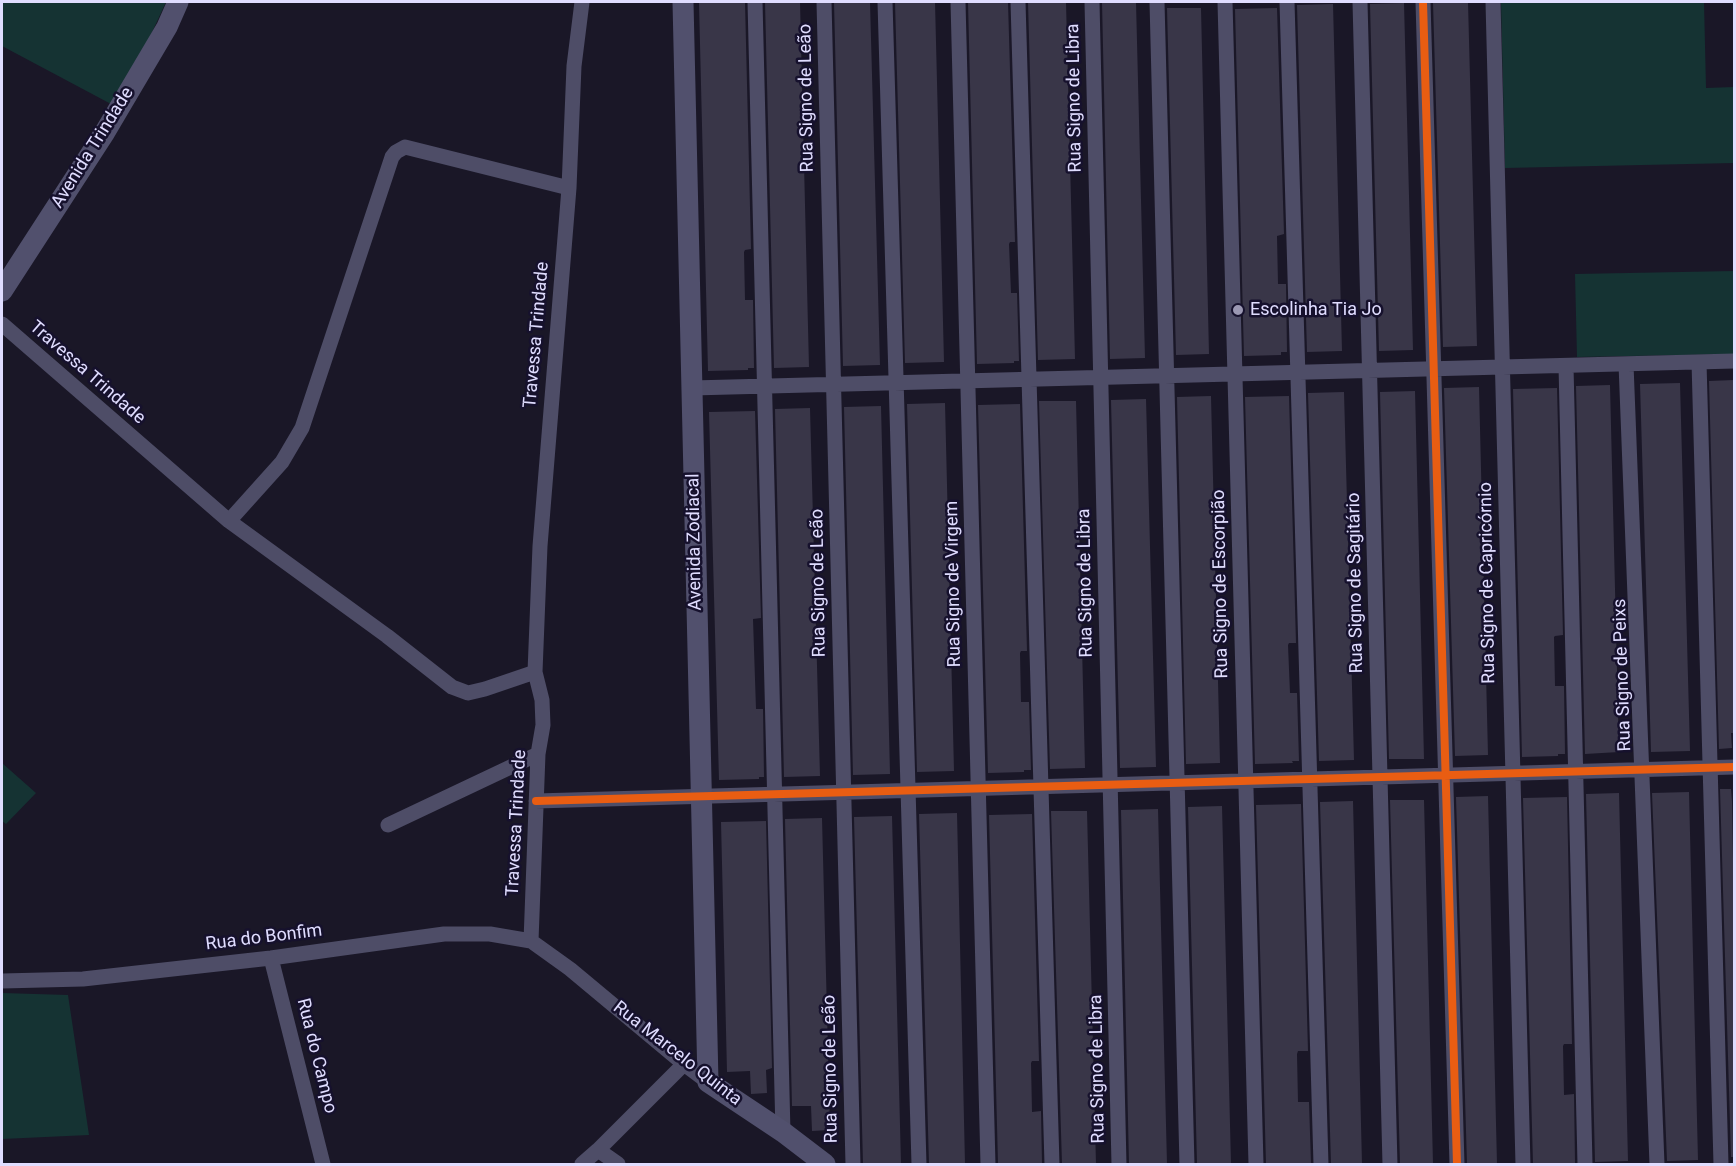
<!DOCTYPE html>
<html>
<head>
<meta charset="utf-8">
<style>
  body { margin:0 }
  #map { position:relative; width:1736px; height:1166px; overflow:hidden; background:#1a1727; font-family:Roboto,sans-serif }
  canvas { display:block }
  .frame { position:absolute; inset:0; border:3px solid #e0ddff; pointer-events:none }
</style>
</head>
<body>
<div id="map">
<canvas width="1736" height="1166"></canvas>
<div class="frame"></div>
</div>
<script>
const c = document.querySelector('canvas').getContext('2d');
c.lineJoin = 'round';
function paint(path, color) { c.fillStyle = color; c.fill(path, 'evenodd'); }
function stroke(path, color, width, dash) { c.strokeStyle = color; c.lineWidth = width; c.lineCap = dash ? 'butt' : 'round'; c.setLineDash(dash || []); c.stroke(path); }
function drawText(font, color, halo, rows, align = 'center') {
  c.font = font + ' Roboto,sans-serif'; c.lineWidth = 5; c.setLineDash([]); c.textBaseline = 'middle'; c.strokeStyle = halo; c.fillStyle = color; for (const [text, x, y, turn = 0] of rows) {
    c.save(); c.translate(x, y); c.rotate((+turn || 0) * Math.PI / 180); c.textAlign = isNaN(turn) ? turn : align; if (halo) c.strokeText(text, 0, 0); c.fillText(text, 0, 0); c.restore();
  }
}
paint(new Path2D(`
  M2,2H166L147,43L111,104L2,46Z
  M1501,2H1704L1706,88L1734,87V163L1505,168Z
  M1734,271V354L1577,357L1575,274Z
  M2,763L36,793L6,824L2,821Z
  M2,993L68,995L89,1135L2,1139Z`), '#153333');
paint(new Path2D(`
  M745,2L751,249L745,250L744,252L745,300H753L754,368H748V370L708,371L699,3Z
  M765,2H800L809,367L774,368Z
  M834,2H870L880,365L843,366Z
  M895,2H935L944,362L905,363Z
  M968,2H1008L1015,242H1010L1009,244L1011,293H1017L1019,361H1014V363L977,364Z
  M1028,2H1066L1075,359L1038,360Z
  M1102,2H1136L1145,358L1110,359Z
  M1433,2H1468L1477,346L1443,347Z
  M1404,3L1413,350L1379,351L1370,4Z
  M1333,4L1342,351L1307,352L1297,5Z
  M1167,8H1201L1209,354L1176,355Z
  M1277,8L1284,234L1277,236L1278,284H1286L1287,352H1281V355L1244,356L1235,9Z
  M1734,380V733H1731L1732,748L1719,749L1709,381Z
  M1680,383L1690,751L1651,752L1640,384Z
  M1610,385L1619,752L1585,754L1576,386Z
  M1479,387L1488,755L1455,756L1444,388Z
  M1557,388L1563,635L1555,636L1554,637L1555,686H1564L1565,754H1558V756L1522,757L1513,389Z
  M1415,391L1424,759H1389L1380,392Z
  M1344,392L1354,760L1319,761L1308,393Z
  M1211,396L1220,763L1186,764L1177,397Z
  M1289,396L1296,643H1289L1288,645L1290,693H1297L1299,761H1292L1293,763L1255,764L1245,397Z
  M1146,399L1156,767L1120,768L1111,400Z
  M1039,401H1076L1085,768L1050,769Z
  M945,403L954,771L917,772L907,404Z
  M1020,404L1027,651H1021L1020,653L1021,702H1029L1031,770H1024V772L988,773L978,405Z
  M881,406L890,774L853,775L844,407Z
  M810,408L820,776L784,777L775,409Z
  M755,411L761,618L753,619L756,709H763L764,777H759V779L719,780L709,412Z
  M1720,789H1731L1732,801L1734,915V1157H1731Z
  M1689,792L1698,1160L1667,1161L1652,793Z
  M1619,793L1628,1161L1595,1162L1586,794Z
  M1488,796L1497,1164H1467L1456,797Z
  M1567,797L1572,1044H1564L1563,1046L1564,1095L1574,1094L1575,1163H1567V1164H1533L1523,798Z
  M1390,800H1424L1433,1164H1400Z
  M1353,801L1362,1164H1331L1320,802Z
  M1301,804L1308,1051H1298L1297,1054L1298,1102H1309L1311,1164H1266L1256,805Z
  M1222,806L1231,1164H1197L1188,807Z
  M1158,809L1167,1164H1129L1121,810Z
  M1051,811H1087L1096,1164H1062Z
  M957,813L965,1164H929L919,814Z
  M1032,814L1039,1061H1032L1031,1063L1032,1112L1041,1111L1042,1164H998L989,815Z
  M892,816L901,1164H863L854,817Z
  M822,818L830,1130L812,1131L811,1106H792L785,819Z
  M766,821L772,1068L766,1070L767,1093L751,1094L750,1071L727,1072L721,822Z`), '#393648');
stroke(new Path2D(`
  M755,2L783,1132
  M824,2L853,1164
  M885,2L919,1164
  M958,2L988,1164
  M1018,2L1052,1164
  M1092,2L1119,1164
  M1157,2L1187,1164
  M1225,2L1256,1164
  M1287,2L1321,1164
  M1360,2L1390,1164
  M1423,2L1457,1164
  M1493,2L1523,1164
  M2,324L229,521L387,636L452,687L468,693L485,689L535,672
  M1699,362L1721,1164
  M1626,364L1657,1164
  M1566,366L1585,1164
  M692,388L1734,361
  M229,521L282,462L302,428L392,157L396,152L405,147L569,188
  M536,801L1734,767
  M388,825L538,754
  M531,941L538,754L543,725L542,700L535,672L540,546L569,188L574,66L582,2
  M271,958L323,1164
  M2,981L83,979L271,958L444,934H490L531,941L570,969L684,1064L708,1082
  M582,1164L598,1150
  M618,1164L598,1150L684,1064`), '#4e4d67', 15);
stroke(new Path2D(`
  M683,2L708,1082L783,1132L825,1164
  M2,291L105,132L167,27L178,2`), '#51506d', 21);
stroke(new Path2D(`
  M1423,2L1457,1164
  M536,801L1734,767`), '#e95d12', 8);
for (const [x, y, r, color] of [
  [1238,310,6,"#9b98b3"]
]) { const dot = new Path2D(); dot.arc(x, y, r, 0, 2 * Math.PI); c.fillStyle = color; c.fill(dot); stroke(dot, '#16112d', 2); }
drawText('18px', '#e0ddff', '#16112d', [
  ["Rua Signo de Leão",807,98,-91],
  ["Rua Signo de Libra",1075,98,-91],
  ["Avenida Trindade",93,148,-58],
  ["Travessa Trindade",537,335,-85],
  ["Travessa Trindade",87,373,41],
  ["Avenida Zodiacal",695,542,-91],
  ["Rua Signo de Leão",819,583,-91],
  ["Rua Signo de Libra",1086,583,-91],
  ["Rua Signo de Sagitário",1356,583,-91],
  ["Rua Signo de Capricórnio",1488,583,-91],
  ["Rua Signo de Virgem",954,584,-91],
  ["Rua Signo de Escorpião",1221,584,-91],
  ["Rua Signo de Peixs",1623,675,-92],
  ["Travessa Trindade",517,823,-87],
  ["Rua do Bonfim",264,938,-7],
  ["Rua Marcelo Quinta",677,1054,38],
  ["Rua do Campo",316,1056,76],
  ["Rua Signo de Leão",831,1069,-91],
  ["Rua Signo de Libra",1098,1069,-91]
]);
drawText('18px', '#e0ddff', '#16112d', [
  ["Escolinha Tia Jo",1250,310]
], 'left');
</script>
</body>
</html>
